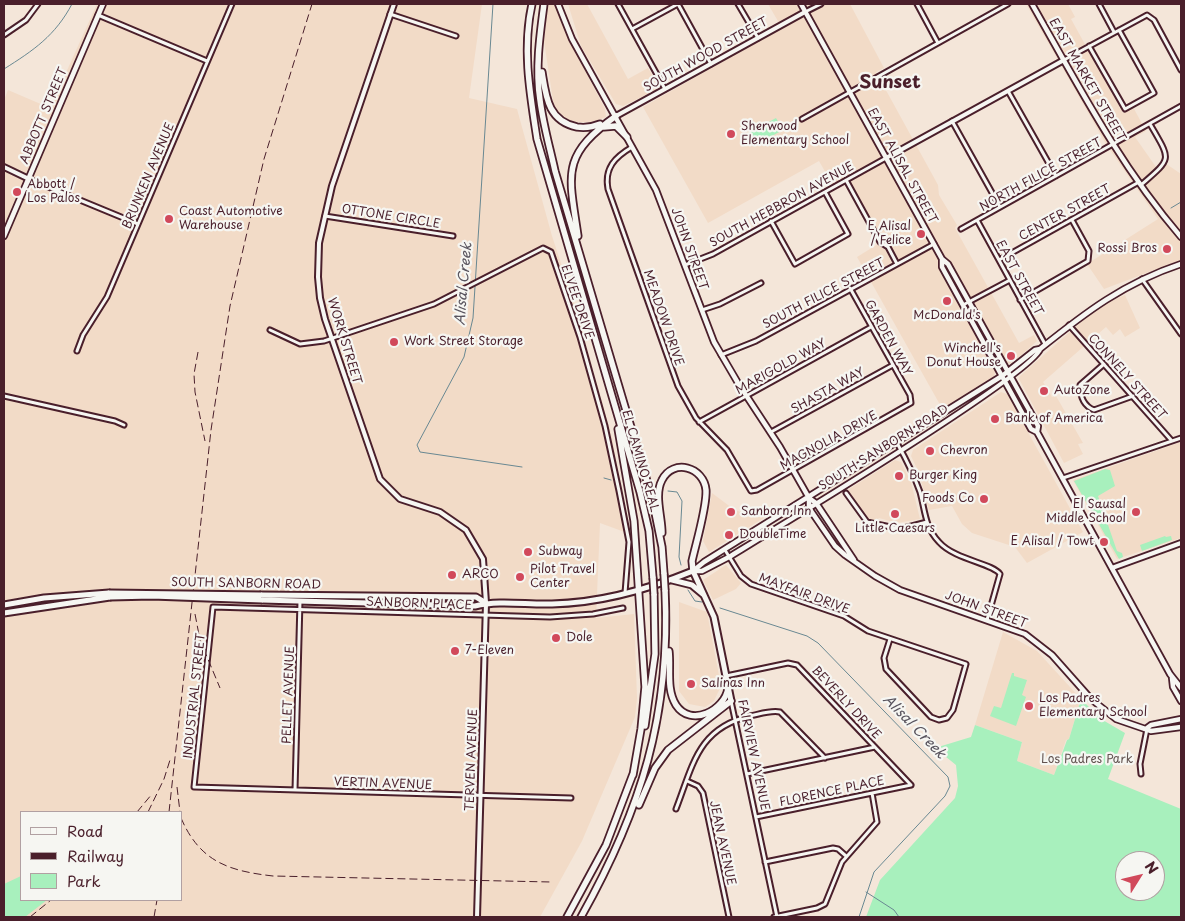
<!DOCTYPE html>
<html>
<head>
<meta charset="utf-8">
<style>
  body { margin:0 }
  #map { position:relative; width:1185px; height:921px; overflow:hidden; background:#f4e6d9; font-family:"Playpen Sans",sans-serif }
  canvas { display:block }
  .frame { position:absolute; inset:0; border:5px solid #4a1f2b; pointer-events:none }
  .legend { position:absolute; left:20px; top:811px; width:162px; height:90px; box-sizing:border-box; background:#f6f6f2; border:1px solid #b1a0a2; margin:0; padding:6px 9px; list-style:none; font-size:15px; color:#4a1f2b }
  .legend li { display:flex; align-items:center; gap:10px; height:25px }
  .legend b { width:25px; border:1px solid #b1a0a2 }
  .north { position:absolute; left:1115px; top:851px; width:50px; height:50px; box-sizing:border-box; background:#f6f6f2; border:1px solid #b1a0a2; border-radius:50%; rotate:54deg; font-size:14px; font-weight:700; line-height:20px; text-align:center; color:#4a1f2b }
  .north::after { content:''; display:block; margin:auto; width:18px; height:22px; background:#d1495b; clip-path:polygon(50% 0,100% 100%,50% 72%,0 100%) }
</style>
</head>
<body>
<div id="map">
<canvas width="1185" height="921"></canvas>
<div class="frame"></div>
<ul class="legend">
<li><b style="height:6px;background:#f6f6f2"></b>Road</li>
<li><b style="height:6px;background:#4a1f2b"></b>Railway</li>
<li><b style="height:14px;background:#a8f0bd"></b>Park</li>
</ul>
<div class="north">N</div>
</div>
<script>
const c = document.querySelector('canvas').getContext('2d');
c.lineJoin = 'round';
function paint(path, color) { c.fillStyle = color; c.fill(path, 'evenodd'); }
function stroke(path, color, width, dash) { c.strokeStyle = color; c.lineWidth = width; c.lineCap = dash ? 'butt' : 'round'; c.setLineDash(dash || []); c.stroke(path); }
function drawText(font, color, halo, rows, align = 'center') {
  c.font = font + ' "Playpen Sans",sans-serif'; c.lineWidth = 4.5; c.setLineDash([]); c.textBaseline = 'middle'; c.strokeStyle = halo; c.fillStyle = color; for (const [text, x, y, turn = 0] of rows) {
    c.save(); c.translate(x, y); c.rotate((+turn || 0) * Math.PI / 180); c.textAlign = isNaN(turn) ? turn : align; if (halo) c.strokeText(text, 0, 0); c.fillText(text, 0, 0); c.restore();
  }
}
paint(new Path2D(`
  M97,4H482L469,98L517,109L552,236L577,312L612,437L630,534L600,523L596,618L634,614L637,698L635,717L582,841L540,917H4V100L8,90L50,108ZM21,812H181V900H21Z
  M548,4H554L577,55L605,109L606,117L593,122H569L554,107L544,41Z
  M568,4H587L628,79L648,68L659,86L658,89L623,106L616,104L581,46Z
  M768,4H850L884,68L876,72L938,185L939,195L957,225L955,228L1019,343L1034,335L1037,341L1018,358L995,372L994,376L943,410L857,257L883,241L850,182L835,189L819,161L708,223L643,107L782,28Z
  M1026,4H1068L1075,17L1071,19L1123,113L1133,107L1146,131L1135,137L1156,167L1162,161L1181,174V260L1104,289L1087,264L1158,219L1106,144Z
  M1125,295L1140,328L1125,337L1120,329L1113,335L1106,327L1043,382L1052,397L1056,396L1083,443L1078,444L1083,454L1064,463L1019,379L1020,376L1099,306Z
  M1001,392L1007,394L1083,532L1027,563L1015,547L972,533L962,524L952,506L929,510L919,473L911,456L913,450Z
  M1181,442V538L1117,559L1073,480Z
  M895,460L901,462L911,482L920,519L897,523L879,518L874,523L867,519L846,491Z
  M712,493L732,508L750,517L770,514L709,552L703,541Z
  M726,565L741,583L736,589L713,600L703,580Z
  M679,602L707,612L721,686L714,701L705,707L689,704L679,691Z
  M1003,632L1037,651L1081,699L1069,739L1066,740L1054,775L1017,761L1022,742L975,725Z`), '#f2dbc7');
paint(new Path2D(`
  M776,118L783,130L755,145L748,133Z
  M1105,469L1110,470L1115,486L1098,496L1117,551L1122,553L1123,557L1119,559L1074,481Z
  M1165,536L1166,537L1171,536L1172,540L1142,551L1140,545Z
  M1012,673H1014V676L1027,680L1022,695L1026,697L1016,726L990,716L994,706L1001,708Z
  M1081,699L1101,719L1125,733L1108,779L1181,809V917H866L880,880L955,798L958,786L956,765L935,748L971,737L975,725L1022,742L1017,761L1054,775L1067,740L1069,739ZM1125,861H1155V891H1125Z
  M21,876V900H47L25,917H4V884Z`), '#a8f0bd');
stroke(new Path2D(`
  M493,4L473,318L464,357L417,445L420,452L522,467
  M4,69C34,50 55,36 72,4
  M1171,208L1181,202
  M604,478L611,480
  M668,491L677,492L682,501L679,557L681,565
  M688,590L695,601L702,602
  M720,608L807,636L818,643L948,777L950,786L945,796L874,872L859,917
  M866,892L894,910L899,917`), '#698892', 1);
const minor = new Path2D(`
  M618,4L665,89
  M678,4L711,64
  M738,4L758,38
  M917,4L938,43
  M1099,4L1114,32
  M805,12L821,4
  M390,14L456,36
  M98,15L207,61
  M632,29L678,4
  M4,35L26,20L38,4
  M1089,46L1125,109L1154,93L1119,30
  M1064,60L1147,15L1154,20L1181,70
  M1008,91L1056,176
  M802,119L1008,4
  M952,121L1000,207
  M632,147C615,157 604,168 608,189L678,386L696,418L727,450L751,491L757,490L911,403L910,395L850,288
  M29,179L138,224
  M846,180L880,242L888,247L897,264
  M1141,185C1173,157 1171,161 1150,124
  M325,216L453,236
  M977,220L1045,344
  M771,221L795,264L848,234L825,192
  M961,229L1181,106
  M999,260L1139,182
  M685,265L713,254L886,158
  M1142,279L1181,334
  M1020,300L1088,261L1089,251L1072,220
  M963,305L1010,280
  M702,310L720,304L761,283
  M1069,325L1172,441
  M270,330L300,344L324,341L434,304L543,248L551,252L580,337L605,426L619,491L629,542L625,593
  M77,351L83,335L107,297L232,4
  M721,355L756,341L934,244
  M1104,364L1080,385C1080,396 1084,406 1094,410L1133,396
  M4,396L115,421L124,425
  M699,422L871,327
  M771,432L893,365
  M897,443C906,459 914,475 920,492C925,510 925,528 939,542C955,560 992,563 1000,574L987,620
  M1063,478L1181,438
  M846,493L867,522L900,529L927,522
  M725,550L741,576L751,584L844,616L868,631L966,664L953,710L947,718L939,720L931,717L886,669L884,658L890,639
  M726,676L788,663L797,665L911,785
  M731,701L777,917
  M747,774L875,747
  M1141,774L1140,764L1147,729
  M687,781L698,786L703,793L729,917
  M295,790L300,601
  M571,798L194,787L213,607L550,617L593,614L623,608
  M676,809C693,765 698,728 750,716C760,714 771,710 780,712L825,758
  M756,817L911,785
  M765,862L833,848L838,849L846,856
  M774,917L817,908L825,904L842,862L877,822L872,793`);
const tertiary = new Path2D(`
  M394,4L332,186L319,243L318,277L320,298L325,319L380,479L400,499L440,512L466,530L483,559L486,603L477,917
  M616,116L805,12
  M886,158L1064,60
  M4,167L29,179
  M1112,568L1181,543`);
const secondary = new Path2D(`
  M558,4L572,39L656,190L714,342L738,383L780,447L809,498L816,503L854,560
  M801,4L942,259L948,264L1038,426L1037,432L1170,674L1181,688
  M1032,4C1078,85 1120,166 1181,237
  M4,236L103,4
  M942,259V267L1031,429L1037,432
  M809,498V508L835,546L845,555L875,576L900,590L1025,634L1052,655L1091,699L1116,719L1151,731L1181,727
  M693,571L704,562L1002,376L1035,350L1040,349C1086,312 1124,283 1181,264
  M693,571H702L729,557C770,532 1033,374 1040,349
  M1172,678L1173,687L1181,701
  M1147,728L1151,725L1181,719`);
const trunk = new Path2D(`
  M672,580L692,585L704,595
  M261,595L476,597L486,603
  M262,600L475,606C500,600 527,605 552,604C600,603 649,589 693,571L714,617L731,701
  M4,605L44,598L109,593
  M4,613L110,597`);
const motorway = new Path2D(`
  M532,4C522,49 530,94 537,139L640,492L649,531L653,578
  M544,4C540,34 535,69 540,100C543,124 550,148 555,171L652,498L662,547L664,574
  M542,72C546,97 548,121 577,127C585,128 593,127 600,124
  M604,127L616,126L627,137
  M578,236C569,174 560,156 616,116
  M618,429L634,521L645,687L641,729L633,775
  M662,533C662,516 654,495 662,480C673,458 704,467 706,490C707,507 696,543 692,561L693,571
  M669,651C671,668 666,689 676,705C691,728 725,710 728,688
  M645,726L655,654L654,594
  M639,805L655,768L668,750L731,701
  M567,917L606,845L633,774
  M581,917C641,810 671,715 665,590`);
stroke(minor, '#4a1f2b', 7);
stroke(tertiary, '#4a1f2b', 8);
stroke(secondary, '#4a1f2b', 8);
stroke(trunk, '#4a1f2b', 9);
stroke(motorway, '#4a1f2b', 9);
stroke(minor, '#f6f6f2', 3);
stroke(tertiary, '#f6f6f2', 4);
stroke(secondary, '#f6f6f2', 4.5);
stroke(trunk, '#f6f6f2', 5);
stroke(motorway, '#f6f6f2', 5.5);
stroke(new Path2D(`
  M198,352L194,374L195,392L205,441
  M195,614L200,640L220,688
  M177,787L180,812
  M137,812L152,794
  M148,812L164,779L170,760
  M169,812L211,430L230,306L264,159L312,4
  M181,818C200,862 229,871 273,876L551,882
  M30,917L51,900
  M154,917L157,900`), '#4a1f2b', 1, [8, 4]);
const trunkBridge = new Path2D(`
  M109,593L261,595
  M110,597L152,596L262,600`);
const motorwayBridge = new Path2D(`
  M664,574L665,590
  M653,578L654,594`);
stroke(trunkBridge, '#4a1f2b', 9, []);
stroke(motorwayBridge, '#4a1f2b', 9, []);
stroke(trunkBridge, '#f6f6f2', 5);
stroke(motorwayBridge, '#f6f6f2', 5.5);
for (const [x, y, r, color] of [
  [731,134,5,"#d1495b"],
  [17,192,5,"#d1495b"],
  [169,219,5,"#d1495b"],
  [921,234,5,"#d1495b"],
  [1167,249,5,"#d1495b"],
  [947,301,5,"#d1495b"],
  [394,342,5,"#d1495b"],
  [1011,356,5,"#d1495b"],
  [1044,391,5,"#d1495b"],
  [995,419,5,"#d1495b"],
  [930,451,5,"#d1495b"],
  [899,476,5,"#d1495b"],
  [984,499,5,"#d1495b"],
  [731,512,5,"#d1495b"],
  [1136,512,5,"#d1495b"],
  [895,514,5,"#d1495b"],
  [729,535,5,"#d1495b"],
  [1104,542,5,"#d1495b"],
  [528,552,5,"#d1495b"],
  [452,575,5,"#d1495b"],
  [520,577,5,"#d1495b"],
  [556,638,5,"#d1495b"],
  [455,651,5,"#d1495b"],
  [691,684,5,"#d1495b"],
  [1029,706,5,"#d1495b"]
]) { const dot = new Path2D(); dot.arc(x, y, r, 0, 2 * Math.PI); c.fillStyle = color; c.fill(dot); stroke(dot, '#f6f6f2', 2); }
drawText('12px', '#4a1f2b', '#f6f6f2', [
  ["SOUTH WOOD STREET",706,55,-29],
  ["EAST MARKET STREET",1087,80,60],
  ["ABBOTT STREET",44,116,-67],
  ["EAST ALISAL STREET",902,166,61],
  ["NORTH FILICE STREET",1041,175,-29],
  ["BRUNKEN AVENUE",149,176,-67],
  ["SOUTH HEBBRON AVENUE",782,205,-29],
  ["CENTER STREET",1065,213,-29],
  ["OTTONE CIRCLE",391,217,9],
  ["JOHN STREET",689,249,70],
  ["EAST STREET",1019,278,61],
  ["SOUTH FILICE STREET",824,294,-28],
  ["ELVEE DRIVE",577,302,71],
  ["MEADOW DRIVE",663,318,71],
  ["GARDEN WAY",888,338,61],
  ["WORK STREET",344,341,73],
  ["MARIGOLD WAY",781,367,-29],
  ["CONNELY STREET",1127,377,48],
  ["SHASTA WAY",828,391,-29],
  ["MAGNOLIA DRIVE",829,441,-29],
  ["SOUTH SANBORN ROAD",884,448,-32],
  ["EL CAMINO REAL",640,461,74],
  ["SOUTH SANBORN ROAD",246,584,1],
  ["MAYFAIR DRIVE",804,594,20],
  ["SANBORN PLACE",419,604,2],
  ["JOHN STREET",986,610,20],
  ["PELLET AVENUE",289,695,-88],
  ["INDUSTRIAL STREET",195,696,-84],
  ["BEVERLY DRIVE",846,703,47],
  ["FAIRVIEW AVENUE",753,755,78],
  ["TERVEN AVENUE",472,760,-88],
  ["VERTIN AVENUE",383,784,2],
  ["FLORENCE PLACE",832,792,-12],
  ["JEAN AVENUE",722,843,78]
]);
drawText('12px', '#4a1f2b', '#f6f6f2', [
  ["Sherwood",741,127],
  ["Elementary School",741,141],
  ["Abbott /",27,185],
  ["Los Palos",27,199],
  ["Coast Automotive",179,212],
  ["Warehouse",179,226],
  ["E Alisal",911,227,"right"],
  ["/ Felice",911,241,"right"],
  ["Rossi Bros",1157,249,"right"],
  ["McDonald's",947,316,"center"],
  ["Work Street Storage",404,342],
  ["Winchell's",1001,349,"right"],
  ["Donut House",1001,363,"right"],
  ["AutoZone",1054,391],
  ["Bank of America",1005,419],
  ["Chevron",940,451],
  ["Burger King",909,476],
  ["Foods Co",974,499,"right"],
  ["El Sausal",1126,505,"right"],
  ["Middle School",1126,519,"right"],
  ["Sanborn Inn",741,512],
  ["Little Caesars",895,529,"center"],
  ["DoubleTime",739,535],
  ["E Alisal / Towt",1094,542,"right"],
  ["Subway",538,552],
  ["Pilot Travel",530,570],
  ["Center",530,584],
  ["ARCO",462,575],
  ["Dole",566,638],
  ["7-Eleven",465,651],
  ["Salinas Inn",701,684],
  ["Los Padres",1039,699],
  ["Elementary School",1039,713]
], 'left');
drawText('12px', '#625350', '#f6f6f2', [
  ["Los Padres Park",1087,760]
]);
drawText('italic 14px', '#59545e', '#f6f6f2', [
  ["Alisal Creek",464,284,-85],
  ["Alisal Creek",914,727,46]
]);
drawText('bold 18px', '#4a1f2b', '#f6f6f2', [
  ["Sunset",890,83]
]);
</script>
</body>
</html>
